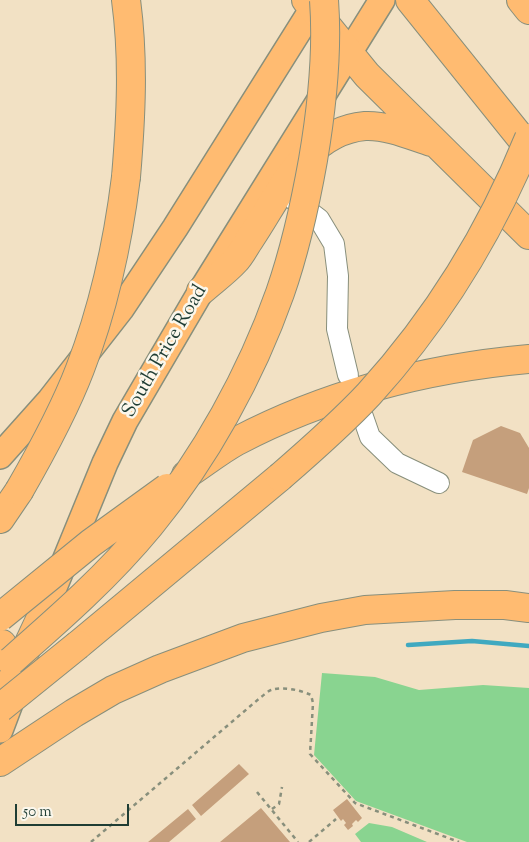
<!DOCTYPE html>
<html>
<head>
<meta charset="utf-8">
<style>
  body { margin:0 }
  #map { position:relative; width:529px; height:842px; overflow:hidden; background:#f2e1c4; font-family:"Sorts Mill Goudy",serif }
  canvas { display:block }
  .scale { position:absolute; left:15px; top:804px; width:114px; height:22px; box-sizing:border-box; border:2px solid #1f3d34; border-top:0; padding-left:6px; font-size:15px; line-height:18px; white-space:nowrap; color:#1f3d34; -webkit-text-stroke:4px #fbf7ec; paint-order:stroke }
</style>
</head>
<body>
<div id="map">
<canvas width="529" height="842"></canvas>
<div class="scale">50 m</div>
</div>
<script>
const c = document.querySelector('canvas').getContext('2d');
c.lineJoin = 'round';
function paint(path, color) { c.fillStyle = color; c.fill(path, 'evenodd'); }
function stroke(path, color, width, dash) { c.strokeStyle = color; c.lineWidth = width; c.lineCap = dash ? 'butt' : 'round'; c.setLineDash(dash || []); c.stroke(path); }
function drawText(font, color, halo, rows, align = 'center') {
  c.font = font + ' "Sorts Mill Goudy",serif'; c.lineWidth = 5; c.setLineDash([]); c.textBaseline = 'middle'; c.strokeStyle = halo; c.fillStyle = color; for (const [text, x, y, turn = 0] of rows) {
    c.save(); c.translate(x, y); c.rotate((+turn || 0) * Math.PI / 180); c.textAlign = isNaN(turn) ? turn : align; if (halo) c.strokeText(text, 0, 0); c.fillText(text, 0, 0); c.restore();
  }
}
paint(new Path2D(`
  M322,673L375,677L419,690L483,685L529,688V842H467L356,801L314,755Z
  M369,823L392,827L427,842H361L355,834Z`), '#89d490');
stroke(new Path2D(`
  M408,645L472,641L529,646`), '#40a9c0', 4.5);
paint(new Path2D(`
  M501,426L520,433L529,448V488L527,494L462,472L473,440Z
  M239,764L249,774L201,816L192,805Z
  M347,799L362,818L358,822L356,820L352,824L353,826L348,830L344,825L346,823L343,819L341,821L333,810Z
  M261,808L290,842H220Z
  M188,809L196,819L169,842H148Z`), '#c59f7c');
const minor = new Path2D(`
  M294,200L319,219L334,244L338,276L337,329L348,375
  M361,411L370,437L397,463L439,483`);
const major = new Path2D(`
  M0,456L50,400L121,309L175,228L318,0
  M37,629L105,463L125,421L201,291L382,0
  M0,730L15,690`);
const highway = new Path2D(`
  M306,0L367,75L529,235
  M410,0L529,148
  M521,0L529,10
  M126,177C131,118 134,59 126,0
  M201,291C212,281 225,272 235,261C241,255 245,246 250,239C280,195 305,131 365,126C387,125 410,135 431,142
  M186,475C203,464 219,451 237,441C327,394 428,368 529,359
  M0,519L19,491
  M78,645L280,477
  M0,646L2,644
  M0,705L44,611
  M0,762L74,713L113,690L160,669L243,638L321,618L365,610L455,605H505L529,608`);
stroke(minor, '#888f7c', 22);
stroke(major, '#888f7c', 28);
stroke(highway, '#888f7c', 30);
stroke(new Path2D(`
  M257,792L298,842
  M272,809L279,804L282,787
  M91,842L261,697C264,695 268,691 271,690C282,686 300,690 311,695L313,703L310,754L355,803L459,842
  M309,842L336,819`), '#888f7c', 2.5, [4, 4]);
stroke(minor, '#fff', 20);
stroke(major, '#ffbb71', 25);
stroke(highway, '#ffbb71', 28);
const highwayBridge = new Path2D(`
  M280,477C310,451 341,424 369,394C439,317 490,234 529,138
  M19,491C42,451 64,411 80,369C104,307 118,242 126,177
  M0,617L91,543L167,488
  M11,661C60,618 108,576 150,525C205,458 251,375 280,293C295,250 305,205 313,160C322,107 328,53 324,0
  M0,708L78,645`);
stroke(highwayBridge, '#888f7c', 30, []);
stroke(highwayBridge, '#ffbb71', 28);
drawText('20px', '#1f3d34', '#fbf7ec', [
  ["South Price Road",166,352,-60]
]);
</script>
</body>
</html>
